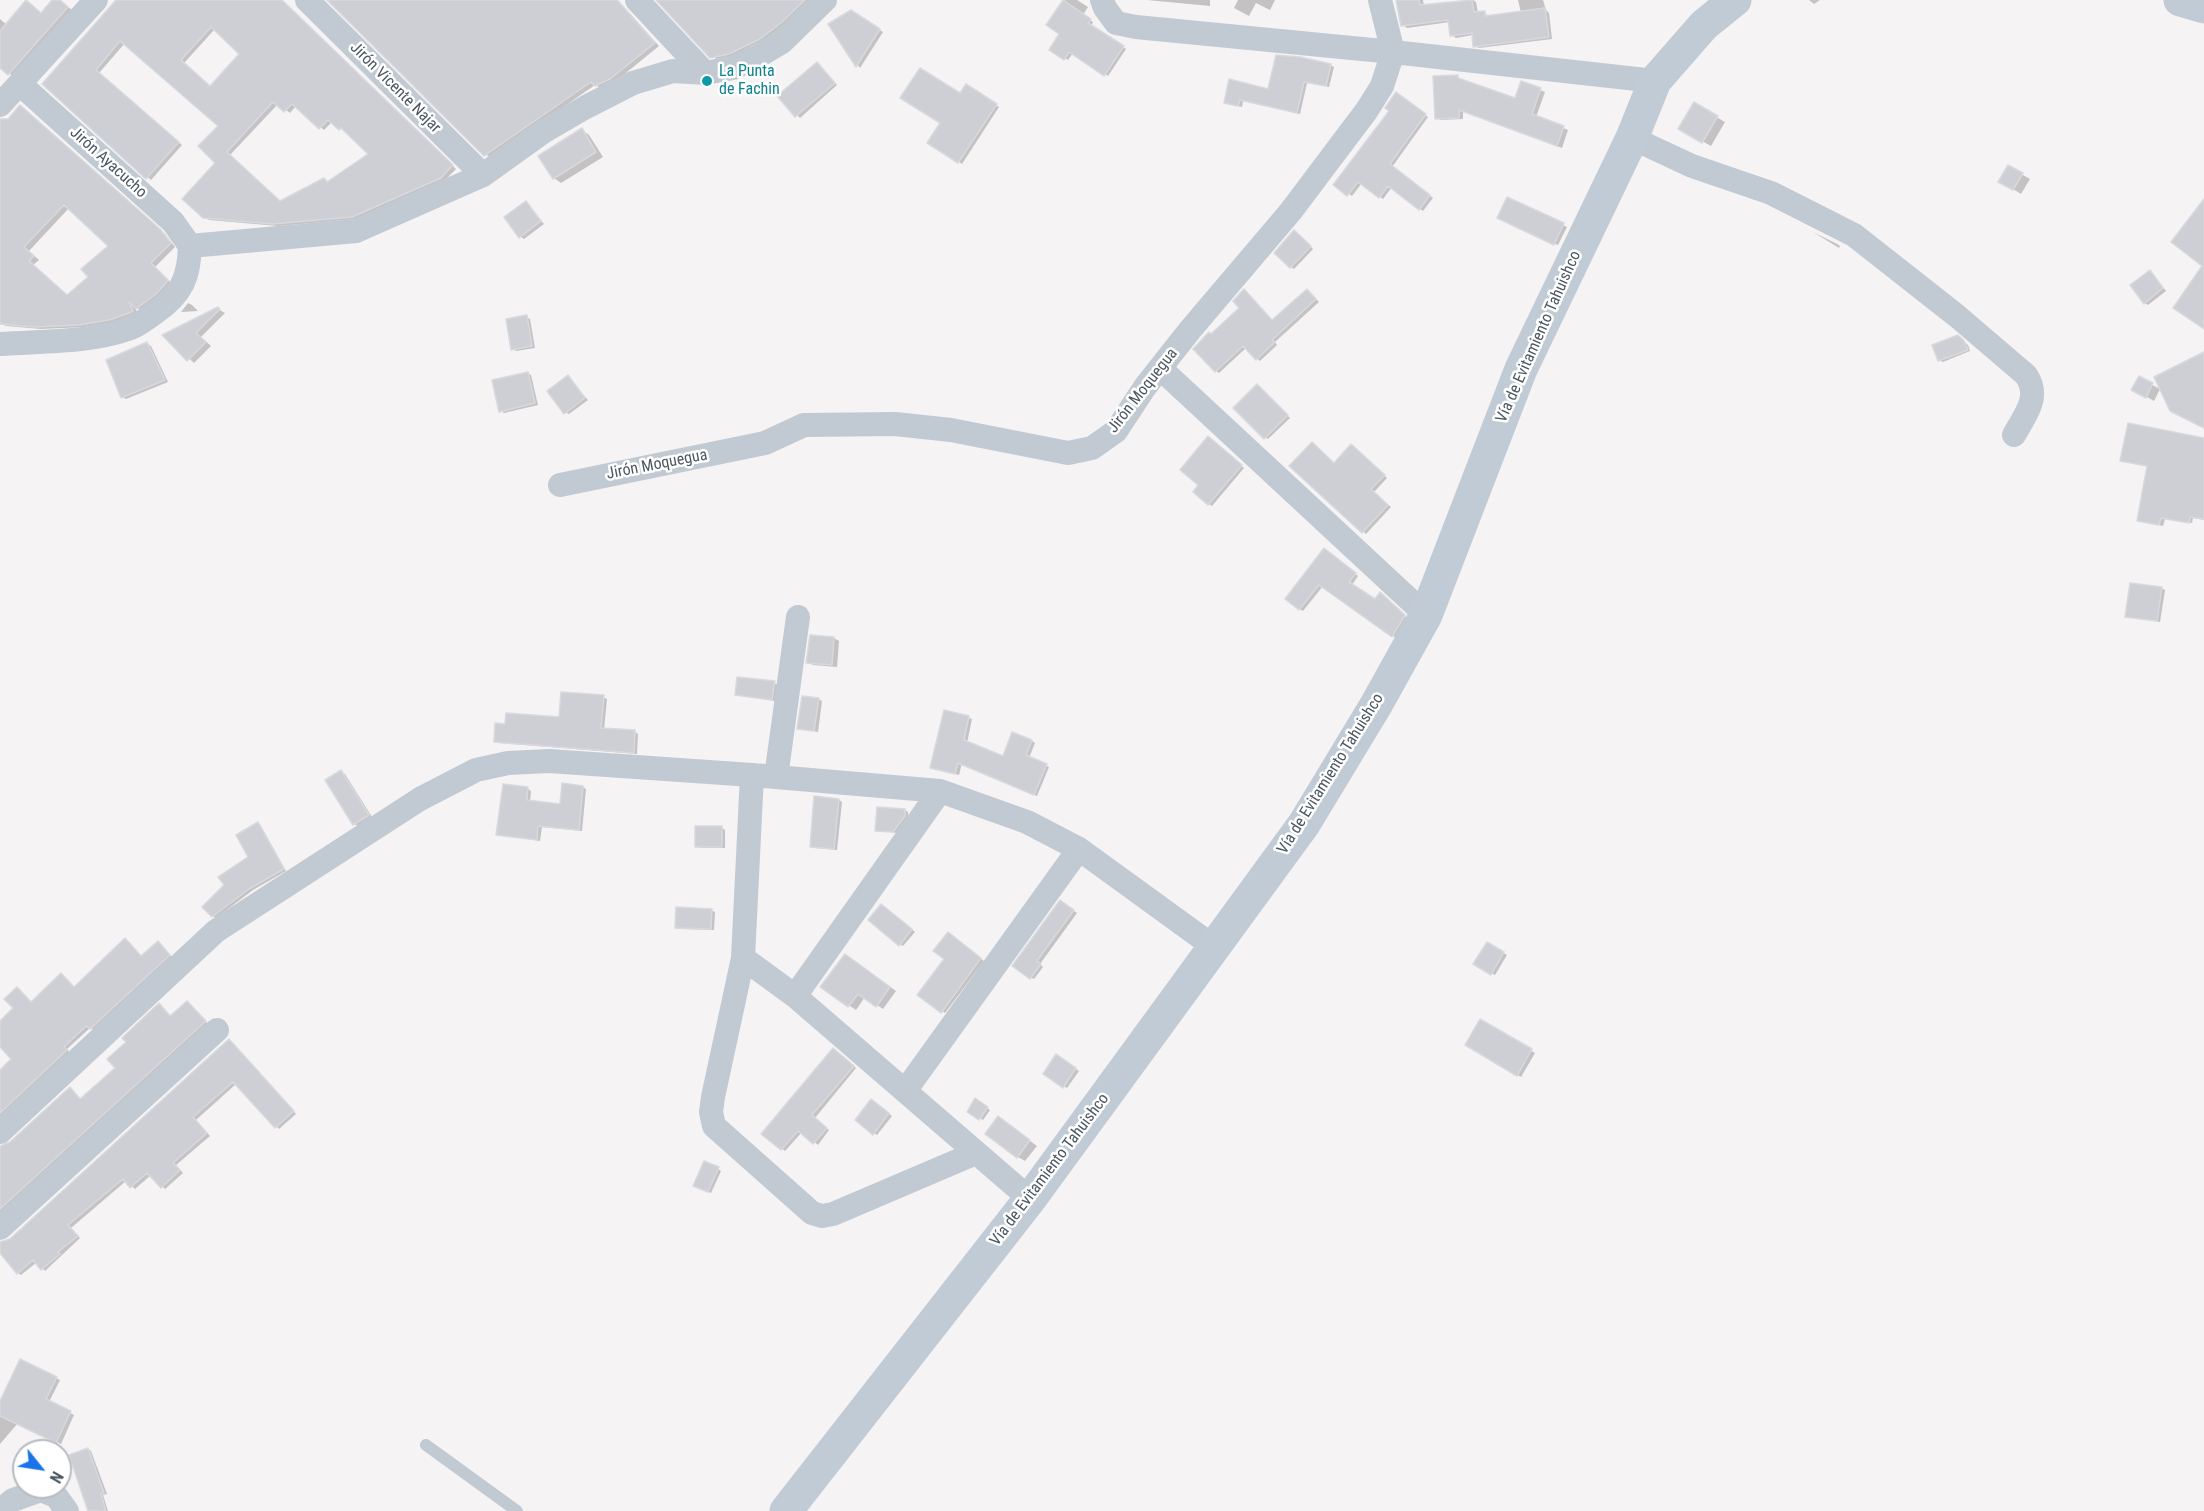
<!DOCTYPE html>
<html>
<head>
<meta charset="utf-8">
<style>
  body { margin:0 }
  #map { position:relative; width:2204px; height:1511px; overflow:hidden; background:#f5f3f3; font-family:"Roboto Condensed",sans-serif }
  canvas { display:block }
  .north { position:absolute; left:12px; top:1439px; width:60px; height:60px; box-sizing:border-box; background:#fff; border:2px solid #b7bbc0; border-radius:50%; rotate:120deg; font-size:16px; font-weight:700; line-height:24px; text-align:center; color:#4a5661 }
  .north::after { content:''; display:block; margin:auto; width:21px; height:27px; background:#1a73e8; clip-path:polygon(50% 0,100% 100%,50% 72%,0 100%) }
</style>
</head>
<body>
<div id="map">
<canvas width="2204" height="1511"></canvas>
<div class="north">N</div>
</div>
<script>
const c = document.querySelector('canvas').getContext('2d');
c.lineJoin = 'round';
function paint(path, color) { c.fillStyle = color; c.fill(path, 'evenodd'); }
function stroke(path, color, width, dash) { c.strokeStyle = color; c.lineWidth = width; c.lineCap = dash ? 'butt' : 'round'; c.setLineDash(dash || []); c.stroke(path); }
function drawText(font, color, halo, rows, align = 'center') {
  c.font = font + ' "Roboto Condensed",sans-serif'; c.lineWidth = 5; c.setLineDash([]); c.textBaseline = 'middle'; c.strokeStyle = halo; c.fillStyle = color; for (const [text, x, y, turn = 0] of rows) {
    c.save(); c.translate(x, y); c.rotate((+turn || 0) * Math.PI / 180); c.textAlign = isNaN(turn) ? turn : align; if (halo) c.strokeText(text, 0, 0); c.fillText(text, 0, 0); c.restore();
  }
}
paint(new Path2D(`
  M54,0L61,1L73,11L14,77L0,66V19L7,25L42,14Z
  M118,0H282L456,169L445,180L357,219L278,226L209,220L204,217L218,163L220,126L125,43L99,73L182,145L151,180L44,84ZM215,29L242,54L211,87L184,63ZM278,104L290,113L296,106L324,130L332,122L340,129L345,130L371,154L330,182L324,179L281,202L230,155Z
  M329,0H618L659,46L616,81L601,88L595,85L490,158Z
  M658,0H810L786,24L769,37L733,56L716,59Z
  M1065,0H1077L1088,7L1083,15L1093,22L1091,26L1126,49L1108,76L1073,53L1068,60L1051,49L1062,34L1049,25Z
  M1147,0H1210V6Z
  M1238,0H1275L1270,10L1256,3L1249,16L1234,8Z
  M1398,0H1423L1424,6L1473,0L1476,2L1478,13L1484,12L1489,17L1521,13L1518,0H1543L1546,10L1549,13L1552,39L1479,48L1475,46L1473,35L1456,38L1452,35L1450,22L1407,28L1403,25Z
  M1809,0H1820L1814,4Z
  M851,12L883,32L860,68L830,25Z
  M817,64L837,85L800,118L779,96Z
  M1330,65L1334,67L1329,87L1307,83L1300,114L1243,101L1242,107L1225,103L1269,90Z
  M1457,77L1462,81L1516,100L1522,83L1545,92L1536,117L1568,130L1562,148L1463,111V119L1441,120L1436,118Z
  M966,86L999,107L962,164L929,142Z
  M1400,96L1428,117L1392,167L1433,198L1423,211L1392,187L1383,199L1362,183L1352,196L1335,184L1391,111Z
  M1694,104L1725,122L1711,146L1680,129Z
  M22,107L165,234L175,247L155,267L172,284L142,311L134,306L138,314L115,322L85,327L41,329L6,326L0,323V120H9ZM69,208L110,246L90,277L68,296L33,265L39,260L29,251Z
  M582,130L589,135L603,157L561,183L554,178Z
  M2009,167L2030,179L2021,194L2000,181Z
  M1508,199L1567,227L1558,245L1503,220Z
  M526,203L544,224L524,239L521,237Z
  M1813,232L1837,244L1840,246L1839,248Z
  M1297,233L1313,249L1294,269L1291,267Z
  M2150,272L2166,291L2148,305L2145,303Z
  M1244,291L1273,321L1310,293L1319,302L1275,342L1277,345L1260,361L1246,348L1219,373L1216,371L1212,335L1241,308Z
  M188,303L192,305L198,311L181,312Z
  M218,309L225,313L201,337L211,346L194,363L164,335Z
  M526,317L530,319L535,348L516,351L513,349Z
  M1961,339L1968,345L1970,351L1943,362L1939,360Z
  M147,343L151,346L168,382L126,399L122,397Z
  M527,373L531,375L538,405L504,413L501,411Z
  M568,377L588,400L569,414L565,412Z
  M2139,378L2160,389L2154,401L2133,389Z
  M1260,388L1290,418L1268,439L1265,437Z
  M1212,440L1244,468L1212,506L1209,504Z
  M2204,440V520L2193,518L2192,523L2165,519L2163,526L2138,520L2148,467L2122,460Z
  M1315,446L1335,464L1355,448L1387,478L1374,492L1391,507L1366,534L1292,466Z
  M1328,552L1358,576L1352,585L1376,601L1384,596L1407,618L1396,638L1323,586L1303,611L1300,609Z
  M2161,588L2165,590L2160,622L2127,616Z
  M811,637L834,638L839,641L837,667L813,665L808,662Z
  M774,683L778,685L775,701L737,695Z
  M603,697L607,699L604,730L635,732L638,734L637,754L499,743L495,741L506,725L560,718Z
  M818,699L822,701L818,732L799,728Z
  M945,712L972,719L967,743L1004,758L1032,741L1035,743L1029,758L1049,767L1037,796L962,763L959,775L932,767Z
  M341,772L345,774L372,817L358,826L354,824Z
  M583,787L586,789L582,831L542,827L540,841L498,834L528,789L531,791L530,801L561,805Z
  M839,800L842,802L837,850L815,848L811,846Z
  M905,810L908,812V818L897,833L877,830Z
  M258,824L261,826L286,871L253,890L216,918L212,916L250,857Z
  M722,828L725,830V848H700L696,846Z
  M1060,902L1077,913L1040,964L1043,967L1034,979L1030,977Z
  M885,908L915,932L903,946L900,944Z
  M711,910L715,912L714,930L680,929L677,927Z
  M952,936L984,961L945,1013L942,1011L946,959Z
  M129,942L142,957L158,943L172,957L94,1030L90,1028L67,1049L70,1053L0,1118V1072L14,1059L0,1045V1026L15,1008L20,991L32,1003L62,975L75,988Z
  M1487,944L1507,955L1495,975L1475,964Z
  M852,959L896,991L883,1009L865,997L856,1010L822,987Z
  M188,1003L208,1024L0,1214V1147L11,1144L70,1089L81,1100L117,1068L159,1005L172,1017Z
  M1481,1021L1535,1053L1521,1077L1467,1045Z
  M233,1043L296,1114L279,1129L236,1084L196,1120L210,1136L176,1165L183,1173L165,1189L151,1175L135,1189L126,1181L71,1228L80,1238L45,1271L37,1262L21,1275L18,1273L0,1251V1243L10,1240Z
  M837,1052L856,1068L815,1118L829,1130L818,1145L802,1132L785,1151L763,1133Z
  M1056,1056L1079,1071L1067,1088L1045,1074Z
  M976,1100L990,1110L983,1120L969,1111Z
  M875,1103L892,1116L877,1135L874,1133Z
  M1006,1123L1037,1146L1025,1161L1018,1157Z
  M718,1169L721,1171L711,1193L699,1188Z
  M56,1378L60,1380L49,1402L74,1415L61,1444L18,1423L0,1444V1404Z
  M88,1449L91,1451L107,1494L103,1495L108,1511H89Z`), '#0003');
const building = new Path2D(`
  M26,0L41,13L52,0H60L68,7L8,75L0,68V31Z
  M116,0H282L453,165L441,178L352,217L273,224L203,218L182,199L215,163L198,146L218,126L120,41L96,70L179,142L146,179L42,84ZM211,27L239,54L210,86L181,60ZM273,102L284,112L292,104L319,129L328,120L339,130L341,128L368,154L327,182L324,178L280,201L227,152Z
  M327,0H617L655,43L610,79L595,86L591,82L484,156Z
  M656,0H805L782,22L760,39L729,54L710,58Z
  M1063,0L1091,19L1088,23L1124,46L1104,76L1069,52L1064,60L1049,50L1059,34L1046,25Z
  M1396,0H1419L1420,5L1472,0L1474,12L1485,11V16L1545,8L1549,37L1473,47L1472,33L1450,36L1448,20L1401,26Z
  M851,10L880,29L856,67L828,24Z
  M1276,55L1300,57L1331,64L1326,86L1304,82L1297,113L1240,100L1238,106L1224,103L1229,79L1268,89Z
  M817,62L835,83L795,117L777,96Z
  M920,68L960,93L966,84L997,104L958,163L927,143L940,123L900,98Z
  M1458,75V78L1515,98L1521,81L1541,88L1532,114L1564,126L1557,146L1459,110V118L1435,119L1433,76Z
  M1396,92L1426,114L1390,164L1430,195L1419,210L1388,186L1379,198L1358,182L1347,196L1333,185L1389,111L1385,108Z
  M1694,102L1718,116L1702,143L1678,129Z
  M20,105L160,229L171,243L151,263L168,280L166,283L156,294L136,309L129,302L133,311L129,313L109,320L79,325L35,327L0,324V119H8ZM64,205L108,246L81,269L88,277L67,295L29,261L34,256L24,247Z
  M582,128L596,152L553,179L538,156Z
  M2008,165L2023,173L2013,190L1998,182Z
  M1507,197L1564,223L1554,245L1497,218Z
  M2204,199V329L2173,308L2202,266L2171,242Z
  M526,201L541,221L519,238L504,217Z
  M1294,230L1311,246L1290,268L1274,253Z
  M2150,270L2163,288L2144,304L2130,285Z
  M1244,289L1272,320L1307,289L1316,299L1272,340L1275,342L1256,360L1243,346L1215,372L1193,349L1209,332L1211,334L1239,308L1233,301Z
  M218,307L220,309L196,333L206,342L187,361L162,335Z
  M527,315L532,346L511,350L506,319Z
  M1958,335L1964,341L1968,350L1938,361L1932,345Z
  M147,342L165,380L121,398L106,360Z
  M2204,352V428L2170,411L2154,377Z
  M528,372L535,403L499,412L492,380Z
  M568,375L585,398L564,414L547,391Z
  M2139,376L2153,383L2146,398L2131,390Z
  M1257,384L1288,415L1264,439L1233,408Z
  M2128,423L2204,438V519L2190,517L2189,523L2161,518L2159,525L2137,521L2147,466L2120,461Z
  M1208,436L1242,465L1208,505L1193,492L1198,485L1180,470Z
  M1312,442L1334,463L1351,444L1385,475L1371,489L1388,505L1362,533L1289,466Z
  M1324,548L1356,573L1349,582L1375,599L1380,592L1405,615L1392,637L1319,585L1299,610L1285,599Z
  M2130,583L2162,587L2157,621L2125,617Z
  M810,635L834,637L832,665L806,663Z
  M737,677L775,681L772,700L735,695Z
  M561,692L604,695L601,728L635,730L634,753L494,742L495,723L505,724L506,713L559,717Z
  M802,696L819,698L814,731L797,729Z
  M944,710L969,716L964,740L1003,756L1012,732L1032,740L1026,755L1047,764L1034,795L958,763L955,774L930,768Z
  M341,770L369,815L353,825L325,780Z
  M562,783L583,786L579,830L538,826L537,840L496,835L503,784L528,787L527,800L560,804Z
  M814,796L839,799L834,849L810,847Z
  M877,807L905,809V816L893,832L875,831Z
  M258,822L284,869L249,889L212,917L202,907L224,885L218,877L248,857L236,835Z
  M695,826H722V847H695Z
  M1060,900L1074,910L1037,961L1041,964L1030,979L1012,966Z
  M881,904L912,929L899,946L868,920Z
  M676,907L712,909L711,929L675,928Z
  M948,932L981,958L941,1013L917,995L944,959L933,951Z
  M125,938L141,956L158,941L170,955L90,1029L86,1026L64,1047L67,1050L0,1113V1070L11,1059L0,1047V1021L13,1008L4,999L17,987L31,1002L61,973L74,987Z
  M1487,942L1504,952L1491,975L1473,964Z
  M845,954L890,987L876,1007L858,994L848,1007L820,987Z
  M187,1001L206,1021L0,1209V1146L10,1142L70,1087L80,1099L115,1068L107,1059L126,1042L122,1038L159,1003L170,1016Z
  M1480,1019L1532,1049L1517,1076L1465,1045Z
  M229,1039L294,1111L275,1128L233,1082L193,1117L207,1133L173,1163L180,1170L161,1188L147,1173L130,1188L123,1179L68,1225L78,1236L58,1252L60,1254L41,1270L33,1260L17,1274L0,1253V1242L10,1239Z
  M833,1048L854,1066L812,1115L827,1128L813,1144L798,1131L781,1150L761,1134Z
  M1056,1054L1076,1068L1063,1088L1043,1074Z
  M975,1098L988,1107L979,1120L967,1112Z
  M871,1099L889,1113L873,1135L855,1120Z
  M998,1116L1030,1140L1017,1158L985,1134Z
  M704,1161L719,1167L708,1192L693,1186Z
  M20,1359L57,1377L46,1399L71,1411L56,1443L0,1416V1401Z
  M88,1448L104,1493L101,1494L106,1511H88L69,1455Z`);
paint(building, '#cdcfd5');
stroke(building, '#d7d9de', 1.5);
stroke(new Path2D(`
  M426,1445L517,1511`), '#c1cad2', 12);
stroke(new Path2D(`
  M307,0L483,175
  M637,0L705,73
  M1102,0L1105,8L1116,23L1136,27L1393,52L1655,81
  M20,84L173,222L190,246
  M0,105L96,0
  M1632,138L1692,166L1771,193L1854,235L1957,316L2026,375C2041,397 2025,415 2014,435
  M0,344C42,341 88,343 128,329C138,326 147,318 156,312C182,294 189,277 190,246L356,231L483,175L543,132L586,107L633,83L673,71L705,73L733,68L757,57L782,42L825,0
  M1161,369L1426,615
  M560,485L765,443L804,425L895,424L951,430L1068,453L1092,448L1116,431L1145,387L1190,330L1291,211L1367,110L1382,86L1393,52L1380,0
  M752,775L743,958L795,996L1030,1199
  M776,777L798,617
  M743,958L713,1097L711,1112L714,1126L812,1213L822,1216L833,1214L976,1153
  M795,996L940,791
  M905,1091L1079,849
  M0,1132L216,931L420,799L476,770L508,763L549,761L752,775L940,791L1027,822L1079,849L1214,947
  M0,1228L217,1030
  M0,1511L13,1500L41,1490L56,1496L67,1511`), '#c1cad2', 24);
stroke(new Path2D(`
  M2180,0L2204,7
  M786,1511L1030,1199L1304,824L1376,705L1426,615L1521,369L1632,138L1655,81L1704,25L1735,0`), '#c1cbd6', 33);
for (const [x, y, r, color] of [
  [707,81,6,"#0f9aa8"]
]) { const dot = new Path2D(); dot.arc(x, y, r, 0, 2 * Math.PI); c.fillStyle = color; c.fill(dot); stroke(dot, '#fff', 2); }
drawText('16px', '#0d838f', '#fff', [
  ["La Punta",719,72],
  ["de Fachin",719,90]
], 'left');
drawText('16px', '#4a5661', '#fff', [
  ["Jirón Vicente Najar",395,88,45],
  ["Jirón Ayacucho",108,163,42],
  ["Vía de Evitamiento Tahuishco",1539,337,-66],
  ["Jirón Moquegua",1143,391,-52],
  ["Jirón Moquegua",657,465,-11],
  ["Vía de Evitamiento Tahuishco",1331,774,-58],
  ["Vía de Evitamiento Tahuishco",1050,1170,-53]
]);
</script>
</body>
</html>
